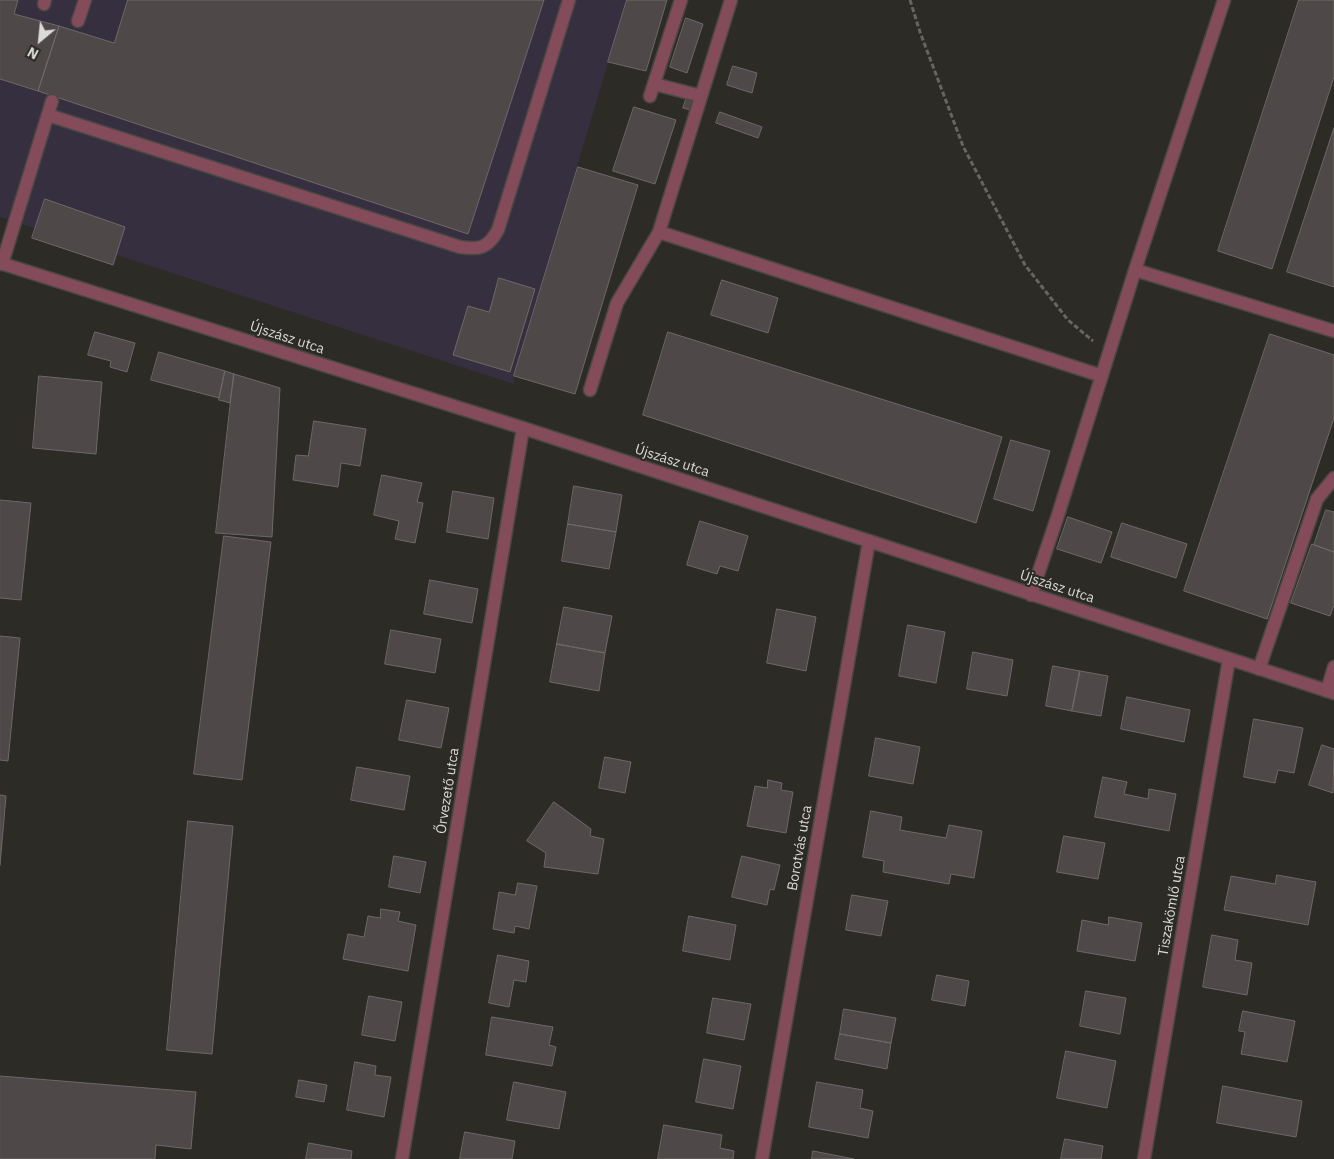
<!DOCTYPE html>
<html>
<head>
<meta charset="utf-8">
<style>
  body { margin:0 }
  #map { position:relative; width:1334px; height:1159px; overflow:hidden; background:#2d2b26; font-family:"IBM Plex Sans",sans-serif }
  canvas { display:block }
  .north { position:absolute; left:15px; top:15px; width:50px; height:50px; -webkit-text-stroke:4px #2d2b26; paint-order:stroke; rotate:208deg; font-size:14px; font-weight:700; line-height:20px; text-align:center; color:#dcdad8 }
  .north::after { content:''; display:block; margin:auto; width:18px; height:22px; background:#dcdad8; clip-path:polygon(50% 0,100% 100%,50% 72%,0 100%) }
</style>
</head>
<body>
<div id="map">
<canvas width="1334" height="1159"></canvas>
<div class="north">N</div>
</div>
<script>
const c = document.querySelector('canvas').getContext('2d');
c.lineJoin = 'round';
function paint(path, color) { c.fillStyle = color; c.fill(path, 'evenodd'); }
function stroke(path, color, width, dash) { c.strokeStyle = color; c.lineWidth = width; c.lineCap = dash ? 'butt' : 'round'; c.setLineDash(dash || []); c.stroke(path); }
function drawText(font, color, halo, rows, align = 'center') {
  c.font = font + ' "IBM Plex Sans",sans-serif'; c.lineWidth = 4.5; c.setLineDash([]); c.textBaseline = 'middle'; c.strokeStyle = halo; c.fillStyle = color; for (const [text, x, y, turn = 0] of rows) {
    c.save(); c.translate(x, y); c.rotate((+turn || 0) * Math.PI / 180); c.textAlign = isNaN(turn) ? turn : align; if (halo) c.strokeText(text, 0, 0); c.fillText(text, 0, 0); c.restore();
  }
}
paint(new Path2D(`
  M0,0H627L514,376V384L0,217Z`), '#362f3f');
const building = new Path2D(`
  M0,0H18L14,14L59,26L38,91L0,79Z
  M128,0H544L468,234L38,91L59,26L114,43Z
  M627,0H667L646,71L608,62Z
  M1299,0H1334V77L1272,269L1218,251Z
  M686,18L703,24L687,73L670,67Z
  M733,66L757,73L752,93L727,85Z
  M687,97L695,99L691,110L683,108Z
  M634,107L676,120L655,184L613,171Z
  M720,112L762,127L758,138L716,123Z
  M1334,128V287L1287,272Z
  M578,167L638,185L575,394L514,376Z
  M45,199L125,227L113,265L32,238Z
  M499,278L535,289L510,372L453,355L468,306L489,312Z
  M722,280L778,298L768,333L711,315Z
  M95,332L135,343L127,372L110,367L111,361L88,355Z
  M668,332L1002,437L976,523L643,415Z
  M1270,334L1334,355V418L1267,619L1184,591Z
  M159,352L225,371L219,398L151,380Z
  M225,371L234,374L230,403L219,400Z
  M234,374L280,388L272,537L216,533Z
  M39,376L102,382L96,454L33,448Z
  M314,421L366,429L360,466L341,463L338,487L293,480L296,455L308,456Z
  M1011,440L1050,451L1033,511L994,499Z
  M382,475L422,483L417,502L423,503L415,543L395,539L399,521L374,515Z
  M574,486L622,495L616,532L568,524Z
  M453,491L494,498L488,539L447,532Z
  M0,500L31,503L21,600L0,598Z
  M1326,510L1334,512V552L1314,545Z
  M1068,517L1112,532L1101,563L1057,549Z
  M700,521L748,536L738,571L720,566L717,574L687,565Z
  M1122,523L1187,544L1176,578L1111,557Z
  M568,524L616,532L609,569L562,561Z
  M224,536L271,542L242,780L194,774Z
  M1312,544L1334,552V605L1330,616L1291,603Z
  M430,580L478,589L472,623L424,614Z
  M564,607L612,616L605,653L557,644Z
  M777,609L816,617L806,671L767,663Z
  M908,625L945,632L936,683L899,676Z
  M391,630L441,639L435,673L385,664Z
  M0,636L20,638L8,761L0,760Z
  M557,644L605,653L599,691L550,682Z
  M973,652L1013,660L1007,696L967,689Z
  M1053,666L1080,671L1072,711L1046,706Z
  M1080,671L1108,676L1101,716L1072,711Z
  M1127,697L1190,710L1184,742L1121,729Z
  M407,700L449,708L441,748L399,740Z
  M1254,719L1303,728L1294,773L1278,770L1275,783L1244,777Z
  M876,738L920,747L913,784L869,776Z
  M1322,745L1334,749L1333,793L1309,785Z
  M605,757L631,762L625,793L599,788Z
  M357,767L410,776L404,810L351,800Z
  M1103,777L1127,782L1124,794L1148,799L1149,789L1176,794L1169,831L1095,817Z
  M768,780L782,783L781,790L793,792L786,833L747,826L755,786L767,788Z
  M0,795L6,796L0,865Z
  M554,802L591,829L590,836L604,839L598,874L544,867L546,853L527,841Z
  M871,811L902,817L900,830L946,838L949,825L982,831L974,878L951,874L949,884L883,872L884,861L863,857Z
  M188,821L233,826L212,1054L167,1050Z
  M1064,836L1105,843L1098,879L1057,872Z
  M394,856L426,862L420,893L389,887Z
  M742,856L780,865L774,890L770,889L767,905L732,897Z
  M1277,875L1316,882L1308,925L1224,910L1231,876L1275,884Z
  M518,883L537,886L529,929L515,926L514,933L493,929L499,892L515,895Z
  M852,895L888,901L881,936L846,930Z
  M381,909L400,912L398,921L416,925L408,971L343,959L348,934L364,937L368,916L380,918Z
  M689,916L736,925L730,960L683,951Z
  M1109,917L1142,923L1135,961L1077,951L1082,920L1108,925Z
  M1212,935L1238,940L1235,960L1252,963L1247,995L1203,987Z
  M498,955L529,961L526,982L514,980L509,1007L489,1003Z
  M937,975L969,981L965,1006L932,1000Z
  M1086,991L1126,998L1120,1034L1080,1026Z
  M369,996L402,1002L395,1041L362,1035Z
  M713,998L751,1004L744,1040L707,1033Z
  M844,1009L896,1018L891,1043L840,1034Z
  M1243,1011L1295,1021L1287,1062L1241,1054L1245,1032L1239,1031Z
  M492,1017L553,1027L549,1045L556,1047L552,1066L486,1055Z
  M840,1034L891,1043L887,1069L835,1059Z
  M1066,1051L1116,1061L1107,1108L1057,1098Z
  M704,1059L741,1066L733,1109L696,1102Z
  M355,1062L376,1066L375,1075L391,1077L384,1117L347,1110Z
  M0,1076L196,1092L191,1149L156,1145L155,1159H0Z
  M299,1080L327,1085L324,1102L296,1097Z
  M514,1082L566,1092L559,1129L507,1120Z
  M817,1082L863,1090L860,1108L873,1111L868,1138L809,1127Z
  M1223,1086L1302,1101L1296,1137L1217,1123Z
  M664,1125L722,1135L720,1148L734,1151L733,1159H658Z
  M465,1132L515,1141L512,1159H460Z
  M1065,1139L1103,1146L1101,1159H1061Z
  M309,1143L352,1151L351,1159H306Z
  M813,1151L854,1159H812Z`);
paint(building, '#4e4848');
stroke(building, '#6e6867', 1);
const service = new Path2D(`
  M44,4L45,0
  M78,21L85,0
  M654,84L701,96
  M650,96L681,0
  M48,115L460,247C480,250 488,248 498,230L569,0
  M659,232L1102,376
  M2,264L52,101
  M1135,270L1334,331
  M590,390L617,303L659,232L731,0
  M1031,595L1058,515L1135,270L1224,0
  M1259,669L1317,499L1334,478
  M1327,691L1334,667`);
const minor = new Path2D(`
  M402,1159L523,428
  M762,1159L869,541
  M1144,1159L1229,659`);
const tertiary = new Path2D(`
  M0,263L523,428L1334,693`);
stroke(service, '#494742', 15);
stroke(minor, '#494742', 15);
stroke(tertiary, '#494742', 15);
stroke(new Path2D(`
  M910,0L920,32L963,146L1025,265L1068,320L1093,341`), '#676561', 3, [5, 2.5]);
stroke(service, '#844b5a', 12);
stroke(minor, '#844b5a', 12);
stroke(tertiary, '#844b5a', 12);
drawText('14px', '#dcdad8', '#2d2b26', [
  ["Újszász utca",287,338,18],
  ["Újszász utca",672,461,18],
  ["Újszász utca",1057,587,18],
  ["Őrvezető utca",448,791,-81],
  ["Borotvás utca",800,848,-80],
  ["Tiszakömlő utca",1172,906,-80]
]);
</script>
</body>
</html>
